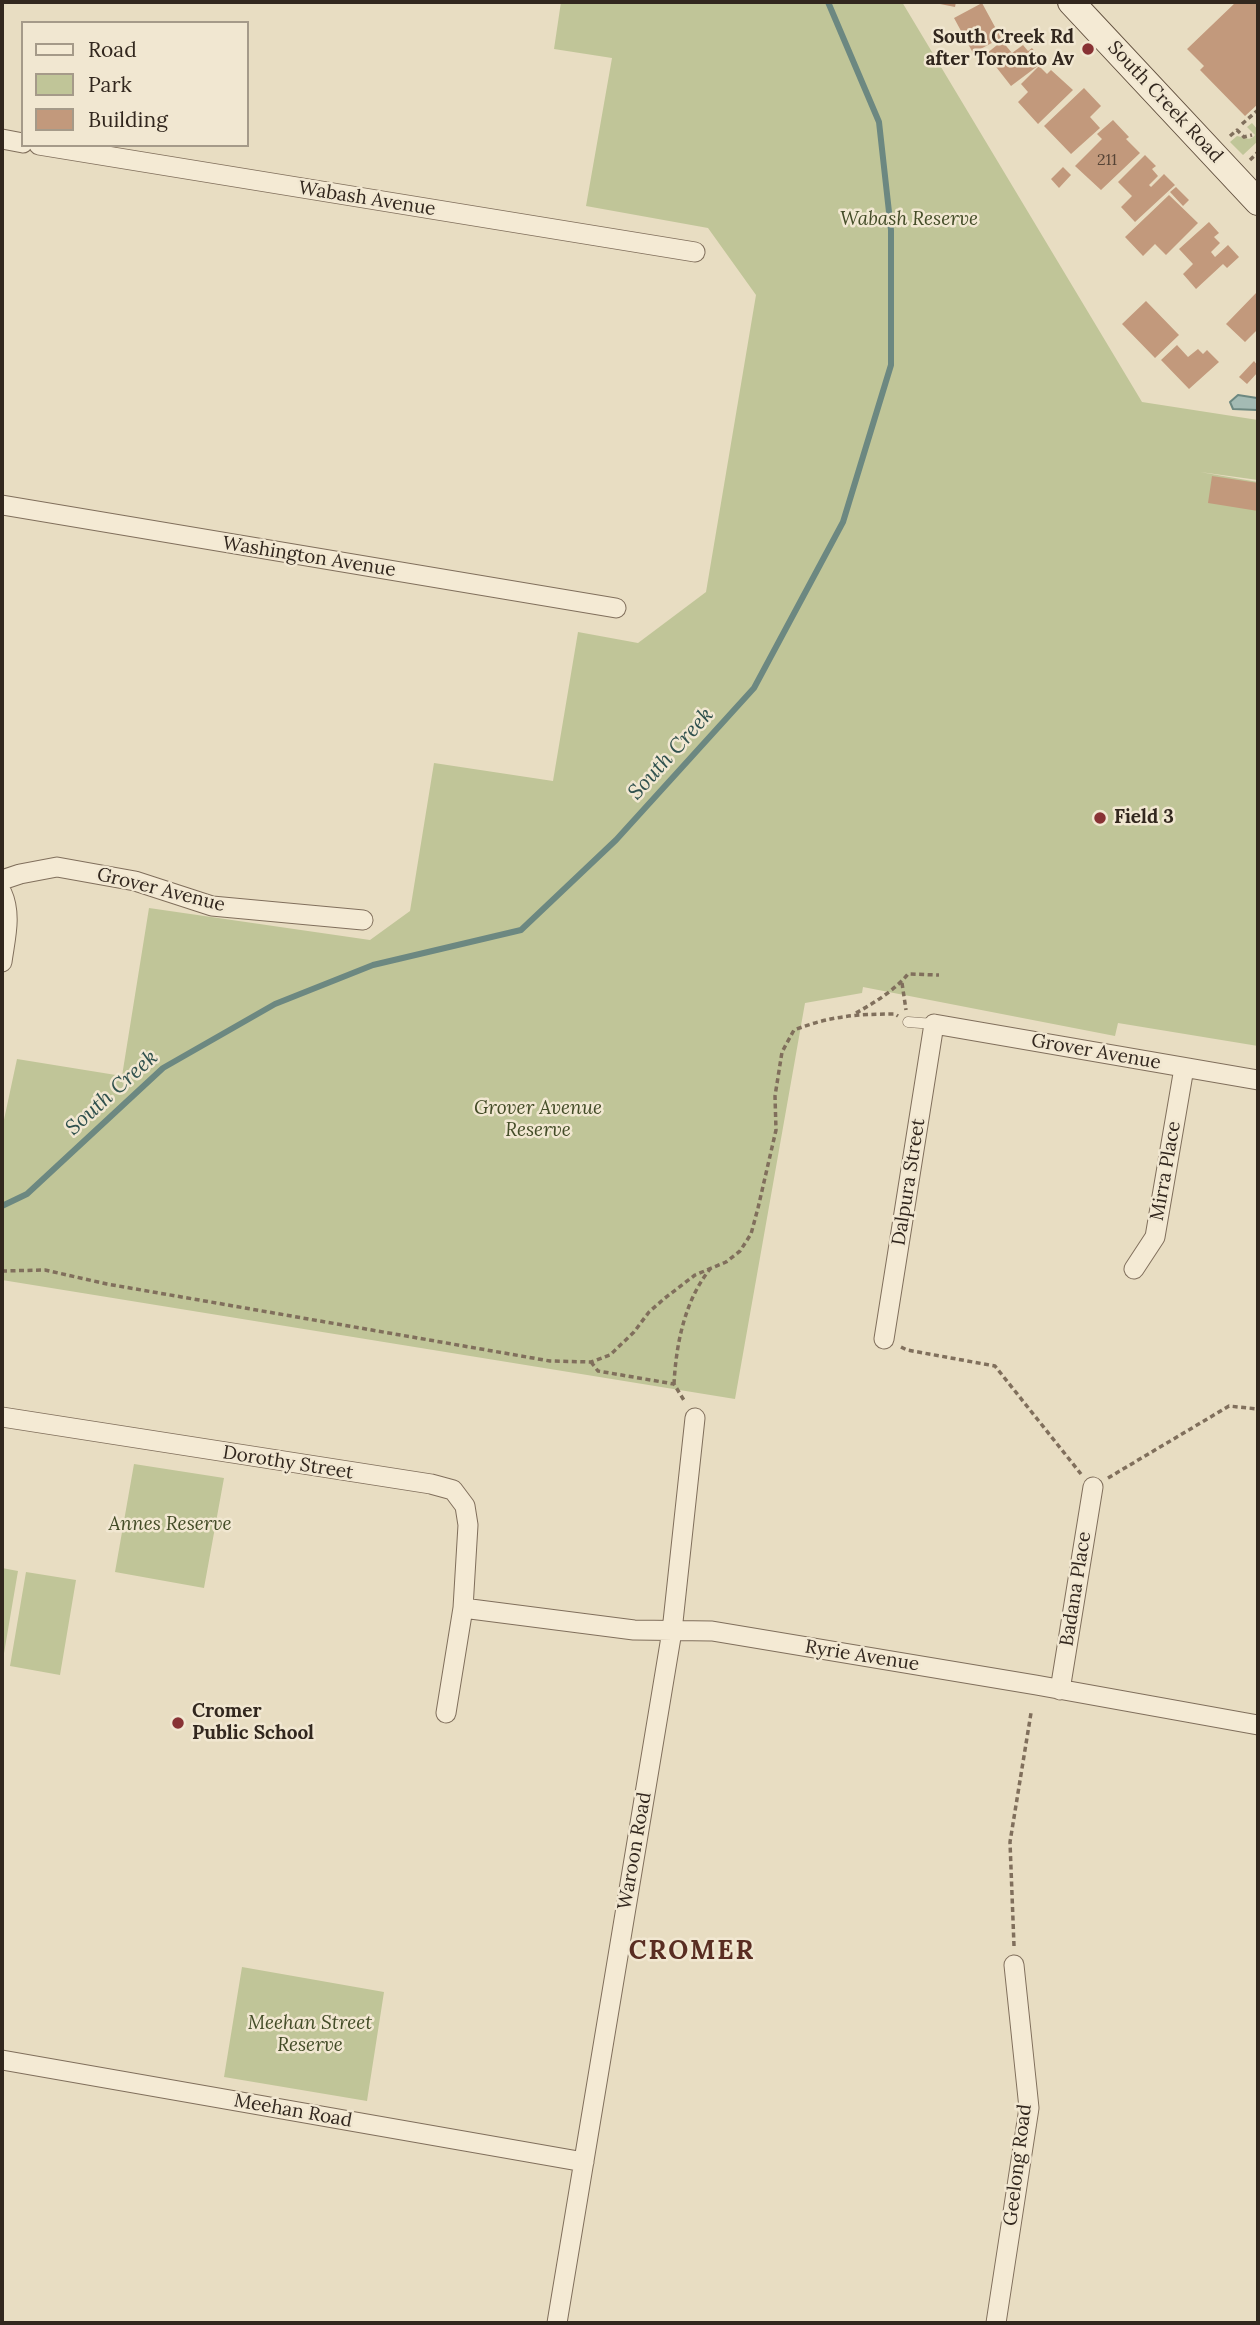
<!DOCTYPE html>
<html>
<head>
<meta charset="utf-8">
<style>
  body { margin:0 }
  #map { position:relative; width:1260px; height:2325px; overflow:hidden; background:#e8ddc2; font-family:Lora,serif }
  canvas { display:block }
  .frame { position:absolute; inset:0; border:4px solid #32271e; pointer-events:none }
  .legend { position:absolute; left:21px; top:21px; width:228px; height:126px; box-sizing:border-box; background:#f1e7d1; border:2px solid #a59a89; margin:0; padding:9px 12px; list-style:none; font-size:21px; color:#32271e }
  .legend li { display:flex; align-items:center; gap:14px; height:35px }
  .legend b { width:35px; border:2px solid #a59a89 }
</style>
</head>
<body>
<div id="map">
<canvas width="1260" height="2325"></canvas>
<div class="frame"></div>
<ul class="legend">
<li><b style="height:9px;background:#f4ead4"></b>Road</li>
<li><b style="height:19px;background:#c0c598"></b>Park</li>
<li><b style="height:19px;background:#c2997c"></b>Building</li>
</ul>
</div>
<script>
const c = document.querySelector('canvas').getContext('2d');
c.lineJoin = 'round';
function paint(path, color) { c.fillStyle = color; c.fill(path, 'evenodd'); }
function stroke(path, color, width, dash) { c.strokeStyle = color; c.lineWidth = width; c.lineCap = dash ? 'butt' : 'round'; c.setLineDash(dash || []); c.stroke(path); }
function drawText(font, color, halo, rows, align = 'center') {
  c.font = font + ' Lora,serif'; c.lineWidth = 5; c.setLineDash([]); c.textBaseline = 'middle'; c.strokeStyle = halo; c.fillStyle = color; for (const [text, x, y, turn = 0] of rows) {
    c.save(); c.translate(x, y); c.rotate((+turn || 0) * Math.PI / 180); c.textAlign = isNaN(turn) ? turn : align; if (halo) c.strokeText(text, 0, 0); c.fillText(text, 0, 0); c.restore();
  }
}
paint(new Path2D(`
  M561,2H902L1142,402L1258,420V480L1200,472L1258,482V1046L1118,1023L1115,1036L863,987L862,993L805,1003L735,1399L2,1280V1129L17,1059L122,1076L149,908L370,940L410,911L434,763L553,781L578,632L638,643L706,592L756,295L708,228L586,206L612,58L554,49Z
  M1252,123L1258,130V141L1243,155L1230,142L1237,136C1244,137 1250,142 1255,135L1247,127Z
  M134,1464L224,1478L204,1588L115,1572Z
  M2,1568L18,1571L2,1665Z
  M26,1572L76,1580L60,1675L10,1666Z
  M242,1967L384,1992L367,2101L224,2077Z`), '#c0c598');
const water = new Path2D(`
  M1238,395L1257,398V410L1233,409L1230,402Z`);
paint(water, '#a4bbb4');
stroke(water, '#6c8881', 2);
stroke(new Path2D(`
  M2,1206L27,1194L163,1068L275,1004L373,965L521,930L616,840L754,688L843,522L891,365V230L879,122L828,2`), '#6c8881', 6);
paint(new Path2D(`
  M930,2H956L955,7Z
  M1236,2H1258V104L1245,116L1200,70L1204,66L1187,49Z
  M982,3L1001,38L973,53L954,18Z
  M1002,41L1012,53L1023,45L1028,51L1032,48L1043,62L1011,86L986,54Z
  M1039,66L1047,74L1051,70L1073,90L1038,124L1018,102L1028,92L1021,84Z
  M1084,88L1101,106L1090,117L1100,128L1071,154L1044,126Z
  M1113,120L1129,137L1126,139L1140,153L1101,190L1075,166L1102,139L1097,134Z
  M1145,155L1156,166L1152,169L1158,176L1149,185L1151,187L1164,174L1175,185L1135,222L1121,207L1132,196L1118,182Z
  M1063,167L1071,175L1059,188L1051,179Z
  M1176,187L1189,200L1183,206L1170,192Z
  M1169,195L1198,223L1166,255L1155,244L1143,256L1125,237Z
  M1209,222L1219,233L1214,237L1220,243L1211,252L1215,257L1228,245L1239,257L1227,268L1223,264L1196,289L1183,274L1193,264L1179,249Z
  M1258,291V332L1257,330L1245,342L1226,324Z
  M1146,301L1179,335L1155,358L1122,324Z
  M1177,345L1188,357L1198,349L1203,354L1207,350L1219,362L1189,389L1161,360Z
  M1254,361L1258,366V372L1247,384L1239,377Z
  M1212,476L1258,483V511L1208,503Z`), '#c2997c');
const lane = new Path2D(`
  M908,1022L934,1024`);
const street = new Path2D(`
  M2,139L23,143
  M39,145L695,252
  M2,505L616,608
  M2,880L20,874L57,867L135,881L212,906L363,920
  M2,893C12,915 5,939 2,962
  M1134,1269L1155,1237L1184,1068
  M884,1339L934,1024L1258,1080
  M2,1417L431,1484L453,1490L465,1506L468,1525L463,1608L446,1713
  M463,1608L634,1630L712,1631L1036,1685L1258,1725
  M1060,1690L1093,1487
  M2,2060L584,2162
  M557,2323L672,1631L695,1418
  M996,2323L1029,2108L1014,1965`);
const secondary = new Path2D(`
  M1071,2L1258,202`);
stroke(lane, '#806f5c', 11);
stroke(street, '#806f5c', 21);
stroke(secondary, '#62503f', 28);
stroke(new Path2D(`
  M1242,124L1258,110
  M1230,136L1237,130L1244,137L1252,135
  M1250,160L1258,152
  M902,983L906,1010
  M856,1013C874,1003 895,990 908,974L939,975
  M2,1271L45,1270L107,1284L550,1361L591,1362L610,1355L634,1332L649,1312L665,1298L695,1275L726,1262L740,1251L751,1234L758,1208L776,1130L775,1096L782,1052L794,1030C831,1016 856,1014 895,1014L898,1016
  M901,1347L907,1350L995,1366L1081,1474
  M591,1362L598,1371L674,1384L685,1402
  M674,1384C676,1344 685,1299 711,1268
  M1108,1478L1229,1406L1258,1409
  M1014,1946L1010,1842L1031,1713`), '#806f5c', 3.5, [5, 3.5]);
stroke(lane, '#f4ead4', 10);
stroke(street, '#f4ead4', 19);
stroke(secondary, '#f4ead4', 26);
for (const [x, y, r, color] of [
  [1088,49,7,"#883234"],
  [1100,818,7,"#883234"],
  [178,1723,7,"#883234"]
]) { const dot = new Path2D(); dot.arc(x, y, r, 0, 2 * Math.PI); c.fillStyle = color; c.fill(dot); stroke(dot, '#f1e7d1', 2.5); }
drawText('16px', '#564436', null, [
  ["211",1107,160]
]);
drawText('bold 19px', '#32271e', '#f1e7d1', [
  ["South Creek Rd",1074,38,"right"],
  ["after Toronto Av",1074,60,"right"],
  ["Field 3",1114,818],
  ["Cromer",192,1712],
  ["Public School",192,1734]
], 'left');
drawText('19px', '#32271e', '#f1e7d1', [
  ["South Creek Road",1165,102,47],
  ["Wabash Avenue",367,199,9],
  ["Washington Avenue",309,557,9],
  ["Grover Avenue",161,890,14],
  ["Grover Avenue",1096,1052,10],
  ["Mirra Place",1166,1171,-80],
  ["Dalpura Street",909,1182,-81],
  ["Dorothy Street",288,1463,9],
  ["Badana Place",1076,1589,-81],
  ["Ryrie Avenue",862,1656,9],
  ["Waroon Road",635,1851,-80],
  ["Meehan Road",293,2111,10],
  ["Geelong Road",1018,2165,-83]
]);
drawText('italic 19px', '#434c27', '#f1e7d1', [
  ["Wabash Reserve",909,220],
  ["Grover Avenue",538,1109],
  ["Reserve",538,1131],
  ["Annes Reserve",170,1525],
  ["Meehan Street",310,2024],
  ["Reserve",310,2046]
]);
drawText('italic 21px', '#2f504d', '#f1e7d1', [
  ["South Creek",671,754,-48],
  ["South Creek",112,1093,-42]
]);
c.letterSpacing = '2px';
drawText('bold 26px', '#592d22', '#f1e7d1', [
  ["CROMER",692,1952]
]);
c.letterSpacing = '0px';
</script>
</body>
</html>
